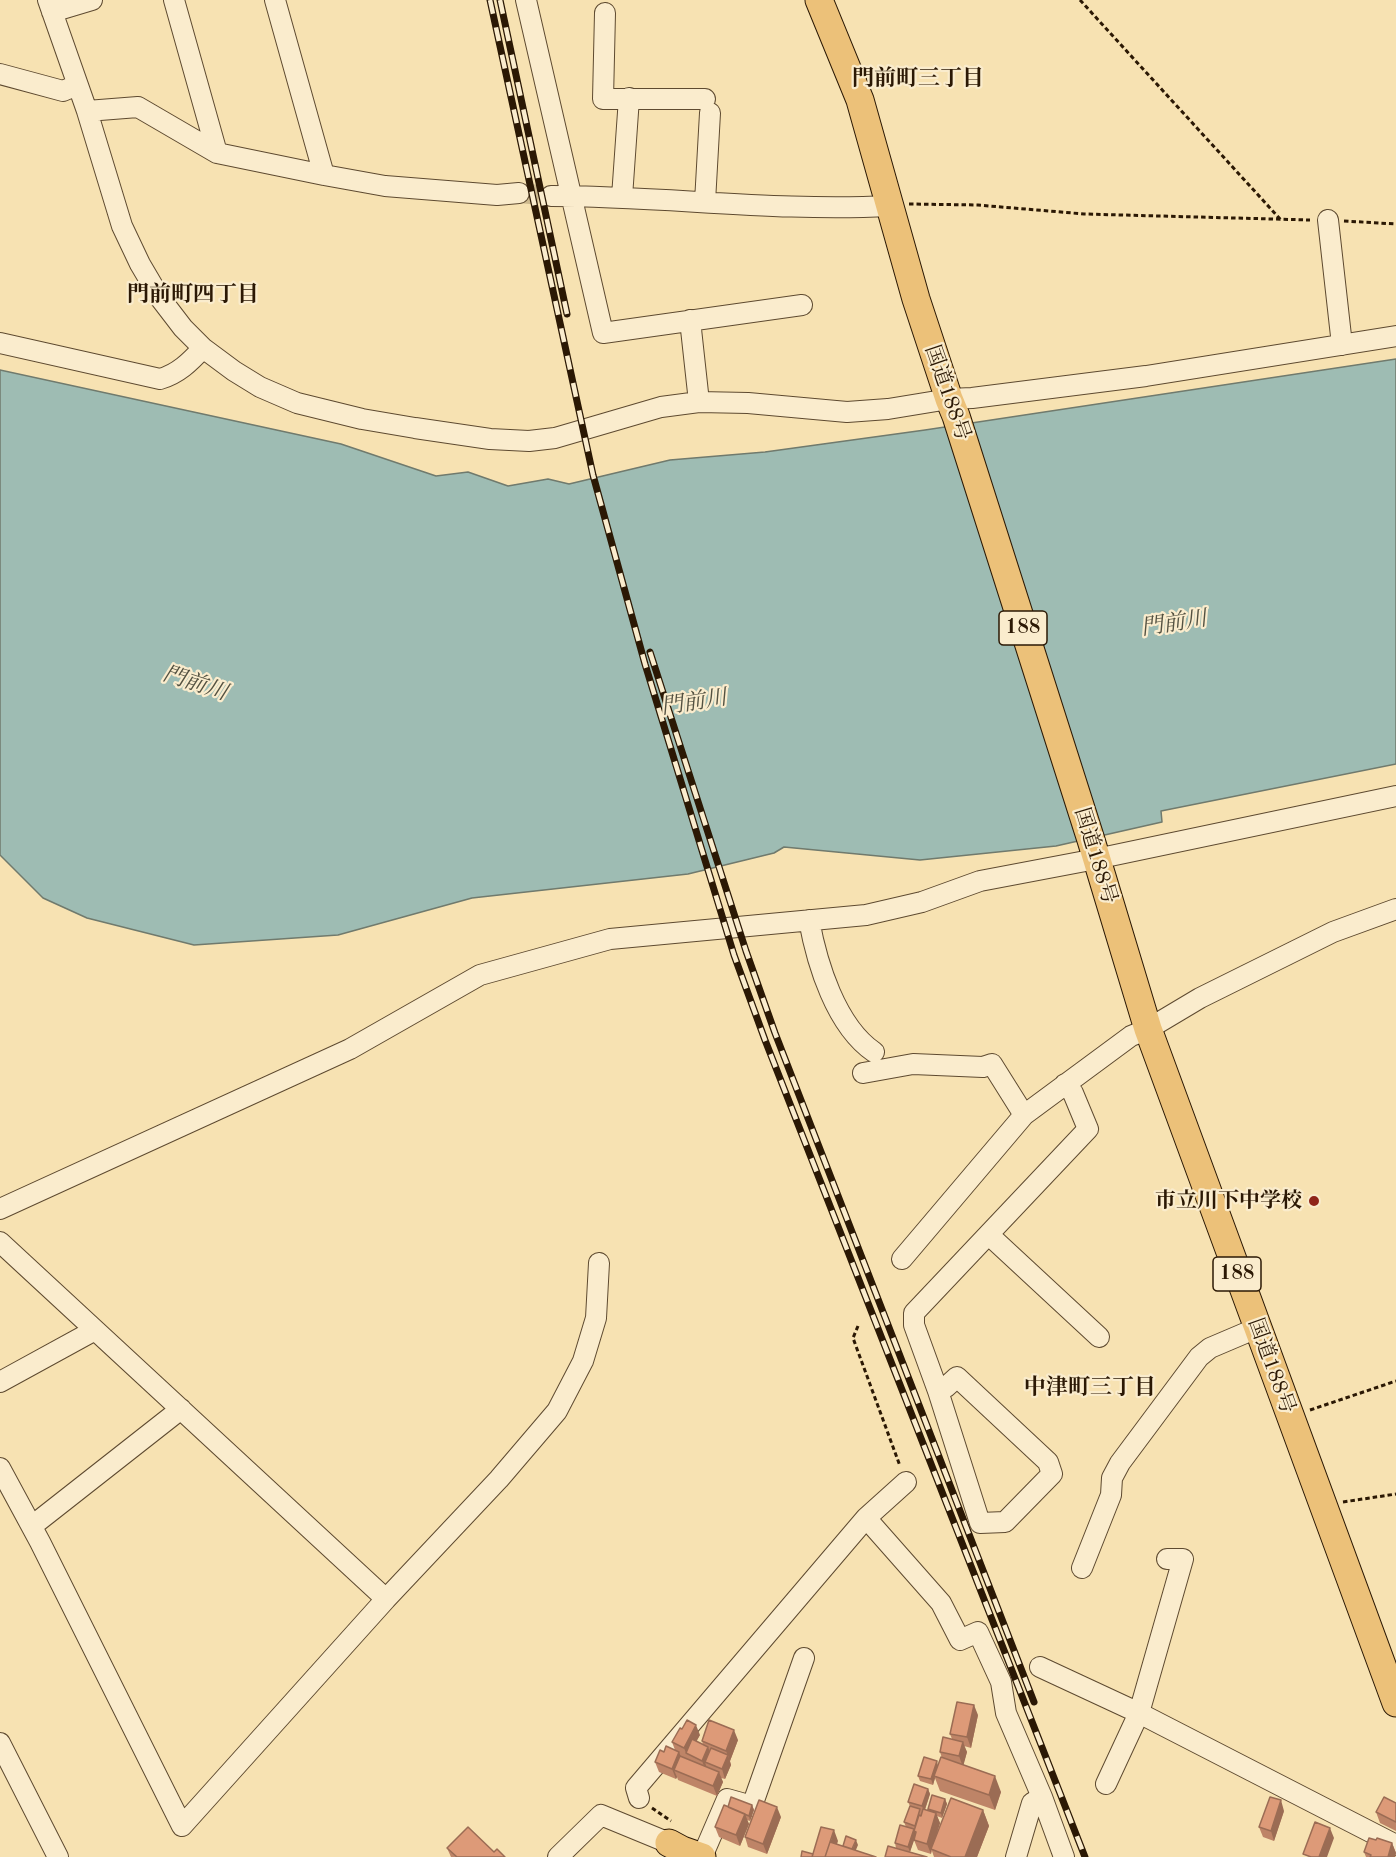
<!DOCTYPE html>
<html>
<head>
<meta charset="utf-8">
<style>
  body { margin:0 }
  canvas { display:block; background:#f7e2b2 }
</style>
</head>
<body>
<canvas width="1396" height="1857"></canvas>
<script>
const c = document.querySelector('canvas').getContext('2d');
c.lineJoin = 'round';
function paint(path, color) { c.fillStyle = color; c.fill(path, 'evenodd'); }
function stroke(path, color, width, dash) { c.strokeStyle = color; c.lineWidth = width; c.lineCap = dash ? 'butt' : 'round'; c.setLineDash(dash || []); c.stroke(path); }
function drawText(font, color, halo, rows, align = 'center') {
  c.font = font + ' "Old Standard TT","Noto Serif JP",serif'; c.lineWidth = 4.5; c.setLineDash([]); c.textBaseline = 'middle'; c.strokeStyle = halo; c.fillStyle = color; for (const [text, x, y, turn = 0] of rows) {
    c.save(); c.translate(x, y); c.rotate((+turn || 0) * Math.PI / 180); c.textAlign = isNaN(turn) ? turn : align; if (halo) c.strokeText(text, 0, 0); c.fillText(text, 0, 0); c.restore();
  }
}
const water = new Path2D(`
  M1396,359V764L1161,811L1162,822L1056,846L920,860L784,847L774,853L688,874L472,898L338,935L194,945L87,918L43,898L0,855V370L341,444L436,476L468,472L508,486L548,479L569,484L670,460L765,452L925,430Z`);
paint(water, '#9ebcb3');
stroke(water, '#707a6d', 1.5);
stroke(new Path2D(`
  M519,193L551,196`), '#ceba8f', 20, [20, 10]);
const minor = new Path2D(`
  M48,0L87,111L122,226L140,264L160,298L183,328L203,348L234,371L260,387L297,403L362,419L415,428L490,439L529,441L555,438L661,407L699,402L748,403L847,412L888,409L949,399L972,398L1146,376L1396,336
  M174,0L217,153
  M275,0L324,175
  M526,0L603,333L802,305
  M52,12L92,0
  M605,13L603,99H705
  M0,74L63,91L77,85
  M87,111L138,107L217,153L324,175L385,186L497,195L519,193
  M551,196C664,196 777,212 889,206
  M622,197L629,98
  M705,202L710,113
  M1328,220L1342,345
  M690,320L699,402
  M0,343L160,379C178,374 190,362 203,348
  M809,920C817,964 836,1026 874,1052
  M863,1073L913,1064L983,1067L992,1064L1024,1115
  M0,1209L350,1049L480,975L610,939L866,915L922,902L980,881L1096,859L1396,796
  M989,1235L1099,1337
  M0,1242L386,1599
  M902,1259L1024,1115L1131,1036L1148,1029L1200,998L1333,932L1396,909
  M0,1382L95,1330
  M938,1391L946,1387L957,1377L1048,1462L1052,1474L1005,1522L980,1523L938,1391L914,1325V1313L1088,1129L1073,1093L1065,1084
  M0,1468L40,1542L182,1826L386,1599L499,1479L557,1411L583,1361L596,1318L599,1263
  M866,1518L906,1482
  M32,1526L181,1409
  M1082,1568L1111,1495L1112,1478L1120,1463L1199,1357L1210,1348L1257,1328
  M1040,1667L1139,1713L1396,1845
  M0,1743L58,1857
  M1106,1784L1139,1713L1183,1559H1167
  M639,1798L636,1788L866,1518L941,1603L960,1640L978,1632L1001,1682L1006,1713L1042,1797L1064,1857
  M558,1857L601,1815L669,1843
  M702,1857L727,1799L752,1806L804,1658
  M1016,1857L1032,1803L1042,1797`);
const highway = new Path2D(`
  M819,0L860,100L916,299L949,399L956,416L1091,840L1148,1029L1396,1703
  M669,1843L682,1850L702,1857`);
stroke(minor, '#5e4a30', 22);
stroke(highway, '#2b1804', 29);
stroke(new Path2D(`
  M1080,0L1281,220
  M909,204L978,205L1084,214L1310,220
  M1344,221L1396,224
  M858,1326L853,1338L900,1466
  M1310,1410L1396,1381
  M1343,1502L1396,1494
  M652,1808L671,1821`), '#2b1804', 3, [4.5, 3]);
stroke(minor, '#faeccd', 20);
stroke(highway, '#ecc179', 27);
const rail = new Path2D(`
  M490,0L593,475L645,664L734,955L765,1040L1085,1857
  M500,0L567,314
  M650,652L746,951L775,1033L1034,1702`);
stroke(rail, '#2b1804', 7);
stroke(rail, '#faeccd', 4.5, [14]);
paint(new Path2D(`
  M978,1715L971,1748L964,1746L967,1752L963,1765L1001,1792L995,1810L940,1791L935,1778L933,1785L920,1781L918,1776L938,1765L942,1758L940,1752L952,1739L950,1734Z
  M700,1735L696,1741L703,1744L702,1741L738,1740L730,1761L731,1765L725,1779L721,1778L723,1782L717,1796L678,1780L677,1777L676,1779L659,1772L655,1762L664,1752L675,1750L672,1742Z
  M928,1789L930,1794L925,1810L928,1811V1809L945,1799L947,1804L942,1818L937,1816L940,1823L936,1836L983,1810L989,1826L977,1857H934L932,1851L931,1854L918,1850L914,1840L915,1835L910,1852L896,1848L895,1843L906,1827L904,1822L910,1806L908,1802Z
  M1396,1803V1831L1380,1823L1376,1812Z
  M752,1805L754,1810L750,1821L747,1820L749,1824L740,1846L719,1837L715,1827L728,1807Z
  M1284,1811L1274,1841L1263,1837L1259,1827Z
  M781,1817L767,1854L748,1847L745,1837Z
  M1376,1840L1392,1843L1396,1853L1395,1857H1366L1364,1852Z
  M447,1848L494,1852L505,1857H451Z`), '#be8467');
paint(new Path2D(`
  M974,1705L978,1715L971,1748L967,1737Z
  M696,1725L700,1735L689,1755L686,1753L684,1748Z
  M734,1730L738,1740L730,1761L726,1751Z
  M963,1742L967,1752L963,1767L959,1756Z
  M708,1747L712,1757L705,1762L707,1769L706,1771L702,1761Z
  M679,1752L683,1762L674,1770L677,1777L676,1779L672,1769Z
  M728,1755L731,1765L725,1779L722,1769Z
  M937,1761L938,1766L934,1776L935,1778L933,1785L931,1779Z
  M719,1772L723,1782L717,1796L713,1786Z
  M995,1776L1001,1792L995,1810L989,1795Z
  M928,1789L930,1794L924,1812L922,1806Z
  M945,1799L947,1804L942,1818L941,1813Z
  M1281,1800L1284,1811L1274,1841L1271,1831Z
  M752,1805L754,1810L750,1821L749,1816Z
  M777,1807L781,1817L767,1854L763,1844Z
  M983,1810L989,1826L977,1857H965Z
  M936,1813L940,1823L932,1850L931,1849V1854L927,1844Z
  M745,1814L749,1824L740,1846L736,1835Z
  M1330,1828L1334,1838L1327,1857H1319Z
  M914,1829L916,1835L910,1852L908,1847Z
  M834,1830L838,1841L833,1857H826Z
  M856,1840L858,1845L853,1857L850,1855Z
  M1392,1843L1396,1853L1395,1857H1388Z`), '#9b6c54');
const building = new Path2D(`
  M957,1702L974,1705L967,1737L950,1734Z
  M687,1720L696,1725L684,1748L672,1742L680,1728L682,1729Z
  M709,1720L734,1730L726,1751L702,1741Z
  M943,1737L963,1742L959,1756L940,1752Z
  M692,1739L708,1747L702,1761L686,1753Z
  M666,1746L679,1752L672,1769L655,1762L660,1750L664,1752Z
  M711,1748L728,1755L722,1769L705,1762Z
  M680,1756L719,1772L713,1786L674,1770Z
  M924,1757L937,1761L931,1779L918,1776Z
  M941,1757L995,1776L989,1795L934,1776Z
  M914,1784L928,1789L922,1806L908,1802Z
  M932,1795L945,1799L941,1813L928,1809Z
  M731,1797L752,1805L749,1816L728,1807Z
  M1270,1797L1281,1800L1271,1831L1259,1827Z
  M1384,1797L1396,1803V1822L1376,1812Z
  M951,1798L983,1810L965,1857H951L931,1849Z
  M759,1800L777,1807L763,1844L745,1837Z
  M724,1805L745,1814L736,1835L715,1827Z
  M910,1806L920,1809L915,1826L904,1822Z
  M923,1809L936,1813L927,1844L914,1840L916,1832L914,1831L919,1815L921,1816Z
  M1315,1822L1330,1828L1319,1857H1311L1303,1854Z
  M900,1825L914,1829L908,1847L895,1843Z
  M468,1827L494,1852L497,1849L505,1857H457L447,1848Z
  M821,1827L834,1830L825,1857H812Z
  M846,1836L856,1840L852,1849L843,1846Z
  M1369,1838L1376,1840L1377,1838L1392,1843L1388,1857H1370L1371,1855L1364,1852Z
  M830,1842L876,1857H825Z
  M888,1846L927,1857H885Z
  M802,1851L813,1854L812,1857H801Z`);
paint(building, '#dd9a78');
stroke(building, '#9b6c54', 1.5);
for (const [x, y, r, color] of [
  [1314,1201,6,"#8f2418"]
]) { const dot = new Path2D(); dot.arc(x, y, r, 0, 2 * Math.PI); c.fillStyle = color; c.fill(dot); stroke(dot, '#faeccd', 2); }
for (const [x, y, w] of [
  [1023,628,48],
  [1237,1274,48]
]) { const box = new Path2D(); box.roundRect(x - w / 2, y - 17, w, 34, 4.5); c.fillStyle = '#faeccd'; c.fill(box); stroke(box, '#2b1804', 1.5); }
drawText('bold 20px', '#2b1804', null, [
  ["188",1023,628],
  ["188",1237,1274]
]);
drawText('21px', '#2b1804', '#faeccd', [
  ["国道188号",947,393,71],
  ["国道188号",1095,856,73],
  ["国道188号",1271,1366,70]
]);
drawText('bold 21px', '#2b1804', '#faeccd', [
  ["市立川下中学校",1302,1201]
], 'right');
drawText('bold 22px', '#2b1804', '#faeccd', [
  ["門前町三丁目",918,79],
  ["門前町四丁目",193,295],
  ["中津町三丁目",1090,1388]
]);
drawText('italic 22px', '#535141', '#faeccd', [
  ["門前川",1174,624,-9],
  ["門前川",195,684,18],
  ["門前川",694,703,-9]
]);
</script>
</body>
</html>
